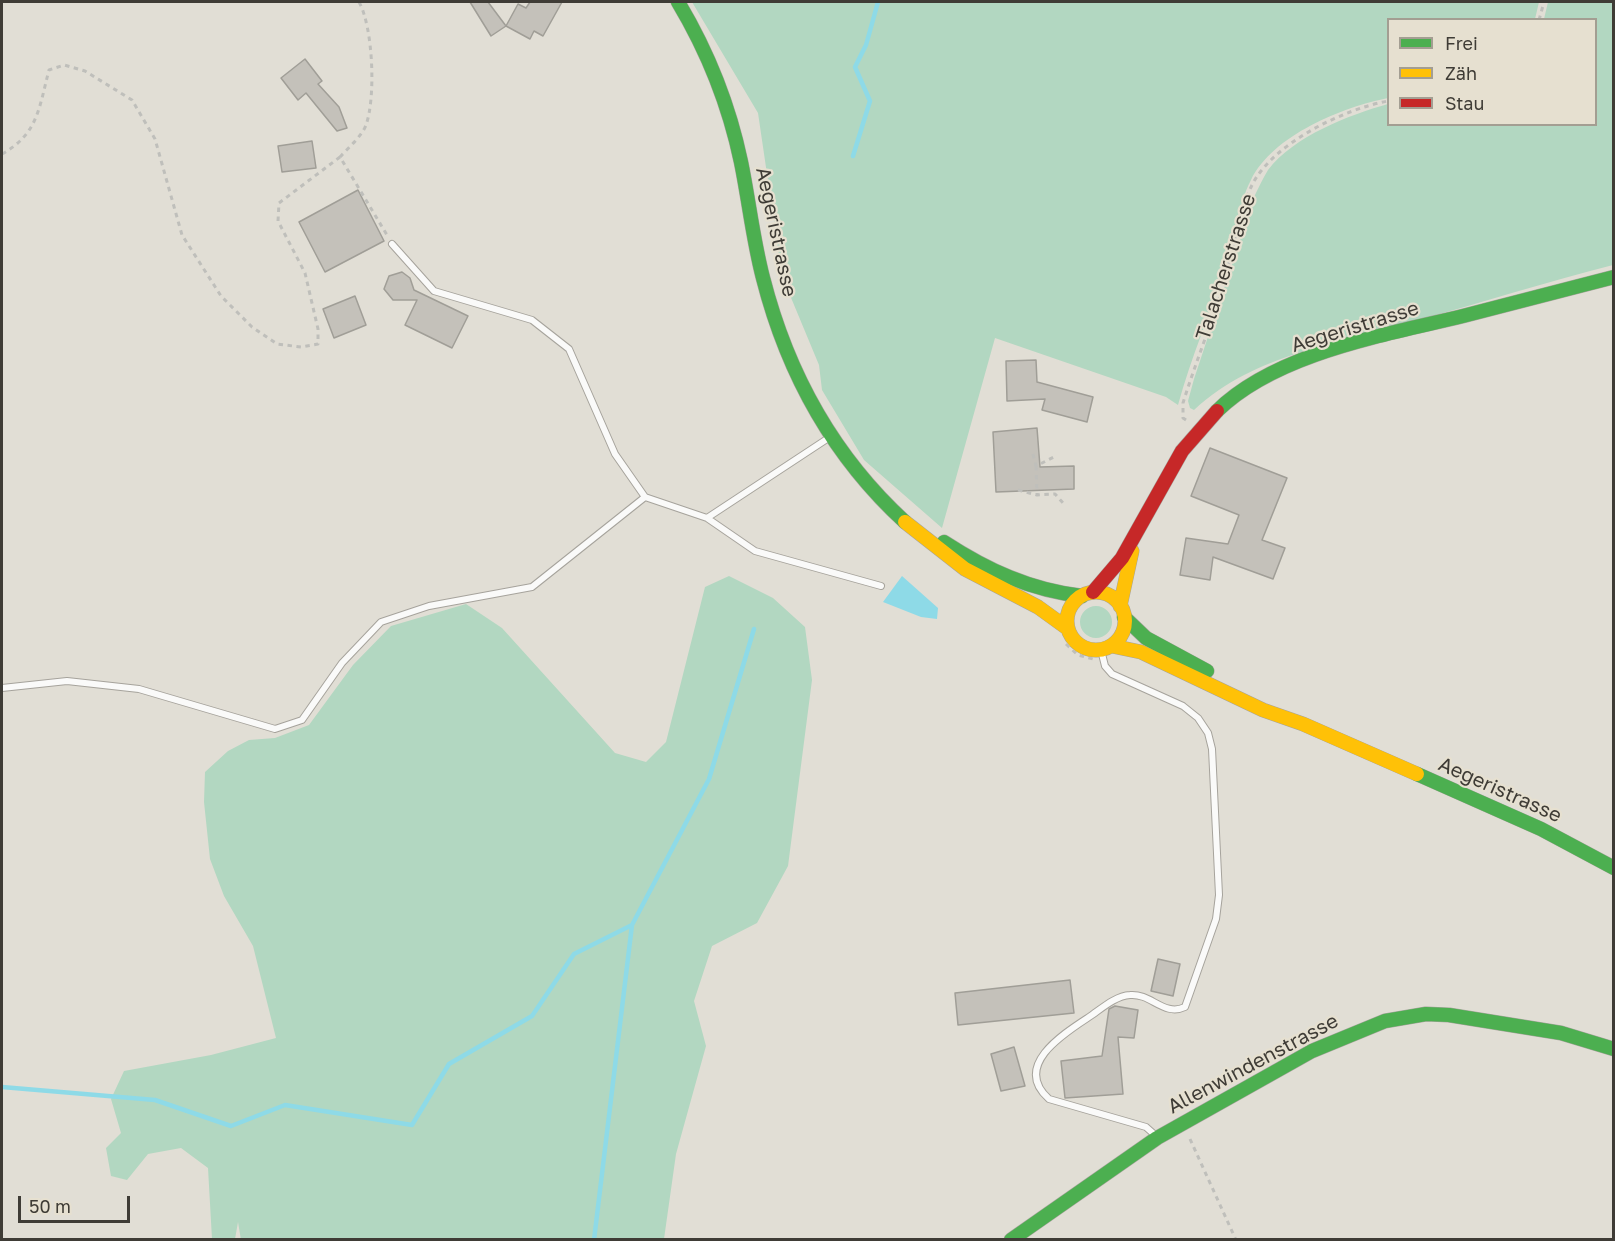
<!DOCTYPE html>
<html>
<head>
<meta charset="utf-8">
<style>
  body { margin:0 }
  #map { position:relative; width:1615px; height:1241px; overflow:hidden; background:#e1ded5; font-family:"Golos Text",sans-serif }
  canvas { display:block }
  .frame { position:absolute; inset:0; border:3px solid #3f3c36; pointer-events:none }
  .legend { position:absolute; left:1387px; top:18px; width:210px; height:108px; box-sizing:border-box; background:#e6e0d0; border:2px solid #a39e92; margin:0; padding:8px 10px; list-style:none; font-size:18px; color:#3f3c36 }
  .legend li { display:flex; align-items:center; gap:12px; height:30px }
  .legend b { width:30px; border:2px solid #a39e92 }
  .scale { position:absolute; left:18px; top:1196px; width:112px; height:27px; box-sizing:border-box; border:3px solid #3f3c36; border-top:0; padding-left:8px; font-size:18px; line-height:21px; white-space:nowrap; color:#3f3c36; -webkit-text-stroke:4px #e6e0d0; paint-order:stroke }
</style>
</head>
<body>
<div id="map">
<canvas width="1615" height="1241"></canvas>
<div class="frame"></div>
<ul class="legend">
<li><b style="height:8px;background:#4caf50"></b>Frei</li>
<li><b style="height:8px;background:#ffc107"></b>Zäh</li>
<li><b style="height:8px;background:#c62828"></b>Stau</li>
</ul>
<div class="scale">50 m</div>
</div>
<script>
const c = document.querySelector('canvas').getContext('2d');
c.lineJoin = 'round';
function paint(path, color) { c.fillStyle = color; c.fill(path, 'evenodd'); }
function stroke(path, color, width, dash) { c.strokeStyle = color; c.lineWidth = width; c.lineCap = dash ? 'butt' : 'round'; c.setLineDash(dash || []); c.stroke(path); }
function drawText(font, color, halo, rows, align = 'center') {
  c.font = font + ' "Golos Text",sans-serif'; c.lineWidth = 4.5; c.setLineDash([]); c.textBaseline = 'middle'; c.strokeStyle = halo; c.fillStyle = color; for (const [text, x, y, turn = 0] of rows) {
    c.save(); c.translate(x, y); c.rotate((+turn || 0) * Math.PI / 180); c.textAlign = isNaN(turn) ? turn : align; if (halo) c.strokeText(text, 0, 0); c.fillText(text, 0, 0); c.restore();
  }
}
paint(new Path2D(`
  M692,2H1539L1535,19L1388,20V98C1343,107 1273,135 1251,180C1237,207 1235,239 1226,267C1210,313 1191,358 1178,405L1166,397L995,338L942,528L864,460L822,390L819,365L782,276L758,113Z
  M1548,2H1613V265C1547,282 1482,302 1416,321C1338,345 1257,352 1194,410L1190,408L1188,401L1194,379L1255,195C1259,187 1263,178 1268,170C1294,136 1349,115 1388,104V124H1596V20L1544,19Z
  M729,576L773,598L805,627L812,680L788,866L757,923L712,946L694,1001L706,1046L676,1154L664,1239L241,1240L238,1222L235,1239H212L208,1168L181,1148L148,1154L127,1180L111,1176L106,1148L121,1133L111,1099L124,1071L211,1055L276,1038L253,946L224,896L210,859L204,802L205,772L228,751L249,740L275,738L309,725L353,665L391,626L466,604L502,628L615,753L646,762L666,742L705,587Z
  M1080 622a16 16 0 1 1 32 0a16 16 0 1 1-32 0Z`), '#b2d7c1');
paint(new Path2D(`
  M902,576L938,608L937,619L921,617L883,602Z`), '#8edae7');
stroke(new Path2D(`
  M853,156L870,101L855,67L866,45L878,2
  M2,1087L155,1100L231,1126L285,1105L412,1125L449,1064L532,1016L574,954L632,925
  M594,1240L632,925L709,779L754,629`), '#8edae7', 4.5);
const building = new Path2D(`
  M470,2H488L506,26L491,36Z
  M530,2H562L543,36L534,31L530,39L506,26L518,4L526,8Z
  M305,59L322,81L318,84L339,107L347,128L337,131L306,93L298,100L281,78Z
  M312,141L316,168L282,172L278,146Z
  M358,190L384,241L325,272L299,222Z
  M402,272L410,278L414,290L468,316L452,348L405,325L417,300H393L384,289L389,276Z
  M355,296L366,325L334,338L323,309Z
  M1036,360L1037,382L1093,397L1087,422L1042,410L1045,399L1007,401L1006,361Z
  M1037,428L1040,467L1074,466V489L996,492L993,432Z
  M1210,448L1287,478L1262,540L1285,548L1273,579L1213,557L1210,580L1180,575L1186,538L1228,544L1239,515L1191,496Z
  M1158,959L1180,964L1173,996L1151,991Z
  M1070,980L1074,1013L958,1025L955,993Z
  M1115,1006L1138,1010L1134,1038L1118,1037L1123,1094L1065,1098L1061,1061L1102,1056L1109,1009Z
  M1014,1047L1025,1086L1001,1091L991,1054Z`);
paint(building, '#c4c1ba');
stroke(building, '#a09e97', 1.5);
const lane = new Path2D(`
  M392,244L434,291L532,320L569,349L615,454L645,497
  M707,518L755,551L881,586
  M1101,650L1105,666L1112,674L1183,706L1198,718L1208,733L1212,749L1219,895L1216,919L1185,1007C1164,1017 1151,993 1130,995C1115,996 1101,1009 1089,1017C1063,1034 1012,1066 1049,1099L1146,1127L1155,1135
  M2,688L67,681L139,689L275,729L302,720L342,663L381,622L429,606L532,587L645,497L707,518L830,437`);
const fast = new Path2D(`
  M678,2C708,52 729,105 741,162C749,201 753,240 763,278C787,372 833,456 905,522
  M1217,411C1276,353 1385,335 1463,316C1513,303 1564,290 1614,277
  M944,542C987,570 1030,590 1082,596
  M1124,617L1146,638L1207,671
  M1417,774L1541,829L1614,868
  M1011,1240L1157,1138L1312,1051L1385,1021L1426,1014L1449,1015L1561,1033L1614,1049`);
const slow = new Path2D(`
  M905,522L965,569L1038,607L1067,628
  M1067 621a29 29 0 1 1 58 0a29 29 0 1 1-58 0Z
  M1120,606L1132,551
  M1112,646L1141,652L1263,710L1303,724L1417,774`);
const jam = new Path2D(`
  M1093,592L1122,558L1182,451L1217,411`);
stroke(lane, '#a6a39c', 8);
stroke(fast, '#a6a39c', 15);
stroke(slow, '#a6a39c', 15);
stroke(jam, '#a6a39c', 15);
stroke(new Path2D(`
  M1539,20L1544,2
  M2,154C38,134 39,108 49,70L64,65L85,71L132,100L155,139L182,235L221,296L252,327L277,344L301,347L318,344V329L305,273L278,221L279,203L340,157L387,235
  M340,157C348,148 362,136 366,125C376,97 373,27 359,2
  M1186,420L1183,418V403C1195,364 1211,325 1223,286C1232,256 1239,212 1252,185C1273,143 1344,109 1388,101
  M1033,454L1036,466L1056,456
  M1036,466L1037,494
  M1018,490L1037,495L1055,494L1063,503
  M1066,644L1078,655L1093,659
  M1190,1139L1236,1240`), '#bfbfbb', 3, [4.5, 4.5]);
stroke(lane, '#fafaf9', 6);
stroke(fast, '#4caf50', 14);
stroke(slow, '#ffc107', 14);
stroke(jam, '#c62828', 14);
drawText('20px', '#3f3c36', '#e6e0d0', [
  ["Aegeristrasse",776,232,78],
  ["Talacherstrasse",1226,267,-72],
  ["Aegeristrasse",1355,327,-17],
  ["Aegeristrasse",1500,790,24],
  ["Allenwindenstrasse",1253,1064,-28]
]);
</script>
</body>
</html>
